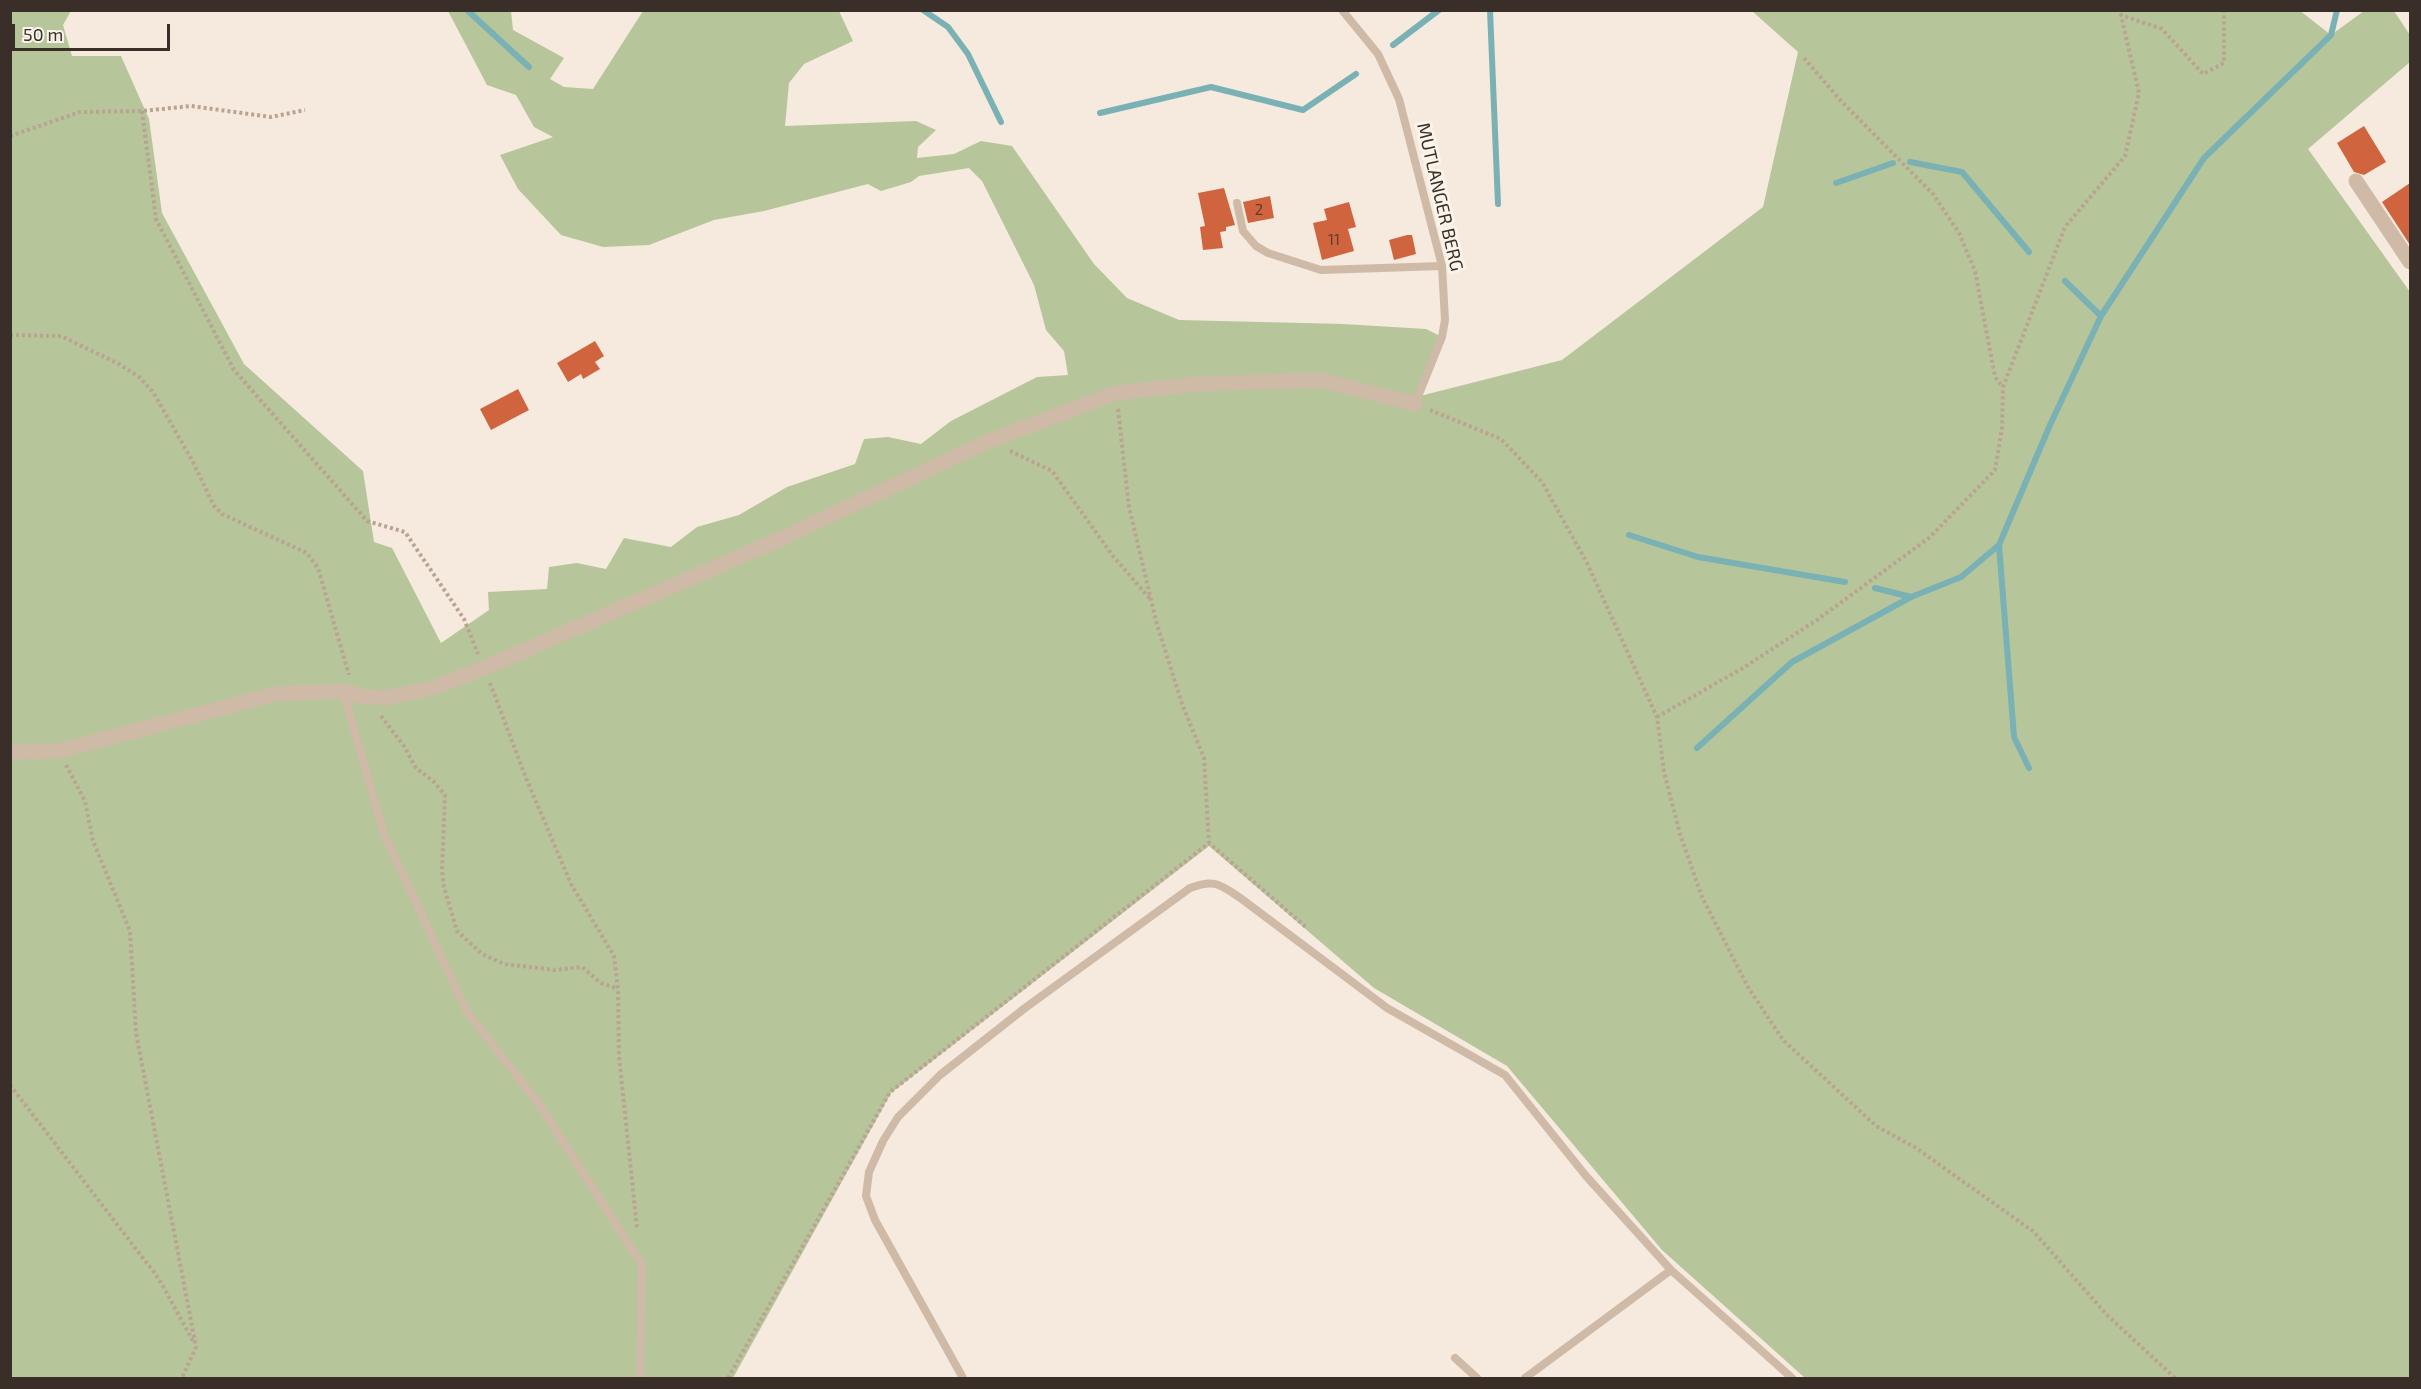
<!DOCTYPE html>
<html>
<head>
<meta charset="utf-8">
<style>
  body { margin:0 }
  #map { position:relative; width:2421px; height:1389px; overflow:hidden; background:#f5eadd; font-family:"Exo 2",sans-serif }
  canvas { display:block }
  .frame { position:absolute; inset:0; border:12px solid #3a2e28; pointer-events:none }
  .scale { position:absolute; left:12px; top:24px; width:158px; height:27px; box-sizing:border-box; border:3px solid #3a2e28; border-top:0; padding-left:8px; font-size:18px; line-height:21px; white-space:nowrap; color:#3a2e28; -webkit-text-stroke:4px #fbf4ea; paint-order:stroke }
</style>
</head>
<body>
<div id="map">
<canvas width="2421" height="1389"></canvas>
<div class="frame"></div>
<div class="scale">50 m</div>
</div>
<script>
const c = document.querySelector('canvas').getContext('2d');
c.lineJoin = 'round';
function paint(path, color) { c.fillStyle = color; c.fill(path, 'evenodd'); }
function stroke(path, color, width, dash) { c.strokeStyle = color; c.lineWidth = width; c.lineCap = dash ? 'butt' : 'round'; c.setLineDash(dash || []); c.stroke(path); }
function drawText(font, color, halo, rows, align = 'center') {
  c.font = font + ' "Exo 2",sans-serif'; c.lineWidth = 6; c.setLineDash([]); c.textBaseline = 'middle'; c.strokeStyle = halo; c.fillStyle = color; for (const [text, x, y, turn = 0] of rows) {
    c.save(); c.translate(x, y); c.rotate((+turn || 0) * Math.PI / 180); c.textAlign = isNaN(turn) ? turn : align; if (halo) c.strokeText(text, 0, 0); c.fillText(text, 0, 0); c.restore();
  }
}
paint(new Path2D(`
  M2299,10L2331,35L2364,11H2394L2410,35V62L2308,149L2410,292V1378H1805L1662,1250L1507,1066L1374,988L1209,846L891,1093L733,1378H11L10,11H71L63,25L72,56H121L149,119L162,213L244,364L363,471L374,542L392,548L441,643L489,610L488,592L547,589L549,567L577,563L606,569L624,538L671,547L697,527L739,515L787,487L855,464L864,439L888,437L921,444L951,421L1037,377L1068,375L1064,351L1046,330L1034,285L982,181L969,168L919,176L911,182L881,191L868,184L764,211L714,220L649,245L603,247L561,235L518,189L500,155L553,137L534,127L516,95L487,85L448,11H511L513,30L564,58L550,79L564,87L593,89L643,11H839L853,41L804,64L789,83L785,126L916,121L936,130L918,147L917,158L954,154L981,141L1012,146L1094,264L1127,298L1179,320L1343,324L1426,329L1442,337L1420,396L1562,360L1763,207L1798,52L1752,11Z`), '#b7c59b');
stroke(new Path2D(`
  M467,10L529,67
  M923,10L948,27L968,54L1001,122
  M1490,10L1498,204
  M1393,45L1439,10
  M1100,113L1211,87L1303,110L1356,74
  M1910,162L1962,172L2029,252
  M1836,183L1893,163
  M2065,281L2101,316
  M1629,535L1698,557L1845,582
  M1999,545L2014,737L2029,768
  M1875,588L1911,597
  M1697,748L1792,662L1911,597L1961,577L1999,545L2050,425L2101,316L2204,158L2331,35L2337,10`), '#79b1b4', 6);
paint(new Path2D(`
  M2364,126L2386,162L2364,175L2354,172L2337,143Z
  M2410,183V245L2382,202Z
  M1224,188L1235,225L1226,227V231L1220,232L1223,248L1203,250L1200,227L1205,226L1198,193Z
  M1270,196L1274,218L1248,223L1243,202Z
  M1349,202L1356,227L1348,229L1354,251L1322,260L1313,223L1327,220L1324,209Z
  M1407,235H1412L1416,254L1394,260L1389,240Z
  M595,341L604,356L595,362L600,369L583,379L581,374L568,382L557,363Z
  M518,389L529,410L491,430L480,409Z`), '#d0643f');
stroke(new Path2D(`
  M1804,58L1842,102L1933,194L1959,233L1975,271L1995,377L2002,386
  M142,111L156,219L234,370L367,521L405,532L464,619L478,654
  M10,136L80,112L142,111L191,106L271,117L305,110
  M10,335L61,336L119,364L139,377L153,392L192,460L214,506L222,514L307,553L318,568L349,675
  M1118,409L1129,507L1156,621L1182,704L1204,758L1209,843
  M1430,410L1501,439L1542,482L1587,563L1657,717L1664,772L1680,834L1702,897L1748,987L1783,1040L1876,1126L1916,1148L2034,1232L2106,1314L2175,1378
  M1010,451L1052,471L1113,556L1151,600
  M490,683L526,778L571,884L614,956L618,989L619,1056L637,1228
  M381,716L404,746L416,768L434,782L445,795L442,870L444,887L457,931L482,954L504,964L555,970L582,967L601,983L618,989
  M1657,717L1743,668L1817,620L1929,538L1995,470L2002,428L2003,387L2065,227L2125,156L2139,93L2121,15L2162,29L2203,74L2224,63V10
  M66,765L85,801L93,841L130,931L136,1033L196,1347L182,1378
  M10,1085L159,1279L194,1343
  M728,1378L890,1092L1209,843L1307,928`), '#baa391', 4, [3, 3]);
stroke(new Path2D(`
  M1342,10L1378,54L1399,99L1442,266L1445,320L1442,337L1415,404
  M1237,203L1243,231L1256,246L1268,253L1321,270L1442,266
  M343,691L384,834L467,1012L537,1101L642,1265L640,1378
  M1455,1358L1477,1378
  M963,1378L875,1220L866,1196L869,1172L883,1141L898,1117L940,1075L1025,1008L1190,888C1214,879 1219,884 1239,897L1387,1008L1505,1075L1586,1176L1671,1270L1792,1378
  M1525,1378L1671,1270`), '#cebaa7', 8);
stroke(new Path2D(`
  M2356,181L2410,262
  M10,752L58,751L276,694L343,691L365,697L386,698L433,688L484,668L778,540L989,441L1116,393L1197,384L1321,380L1415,404`), '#cebaa7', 15);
drawText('15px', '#603c2e', null, [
  ["2",1259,210],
  ["11",1334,240]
]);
drawText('18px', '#3a2e28', '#fbf4ea', [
  ["MUTLANGER BERG",1440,197,77]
]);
</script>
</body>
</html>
